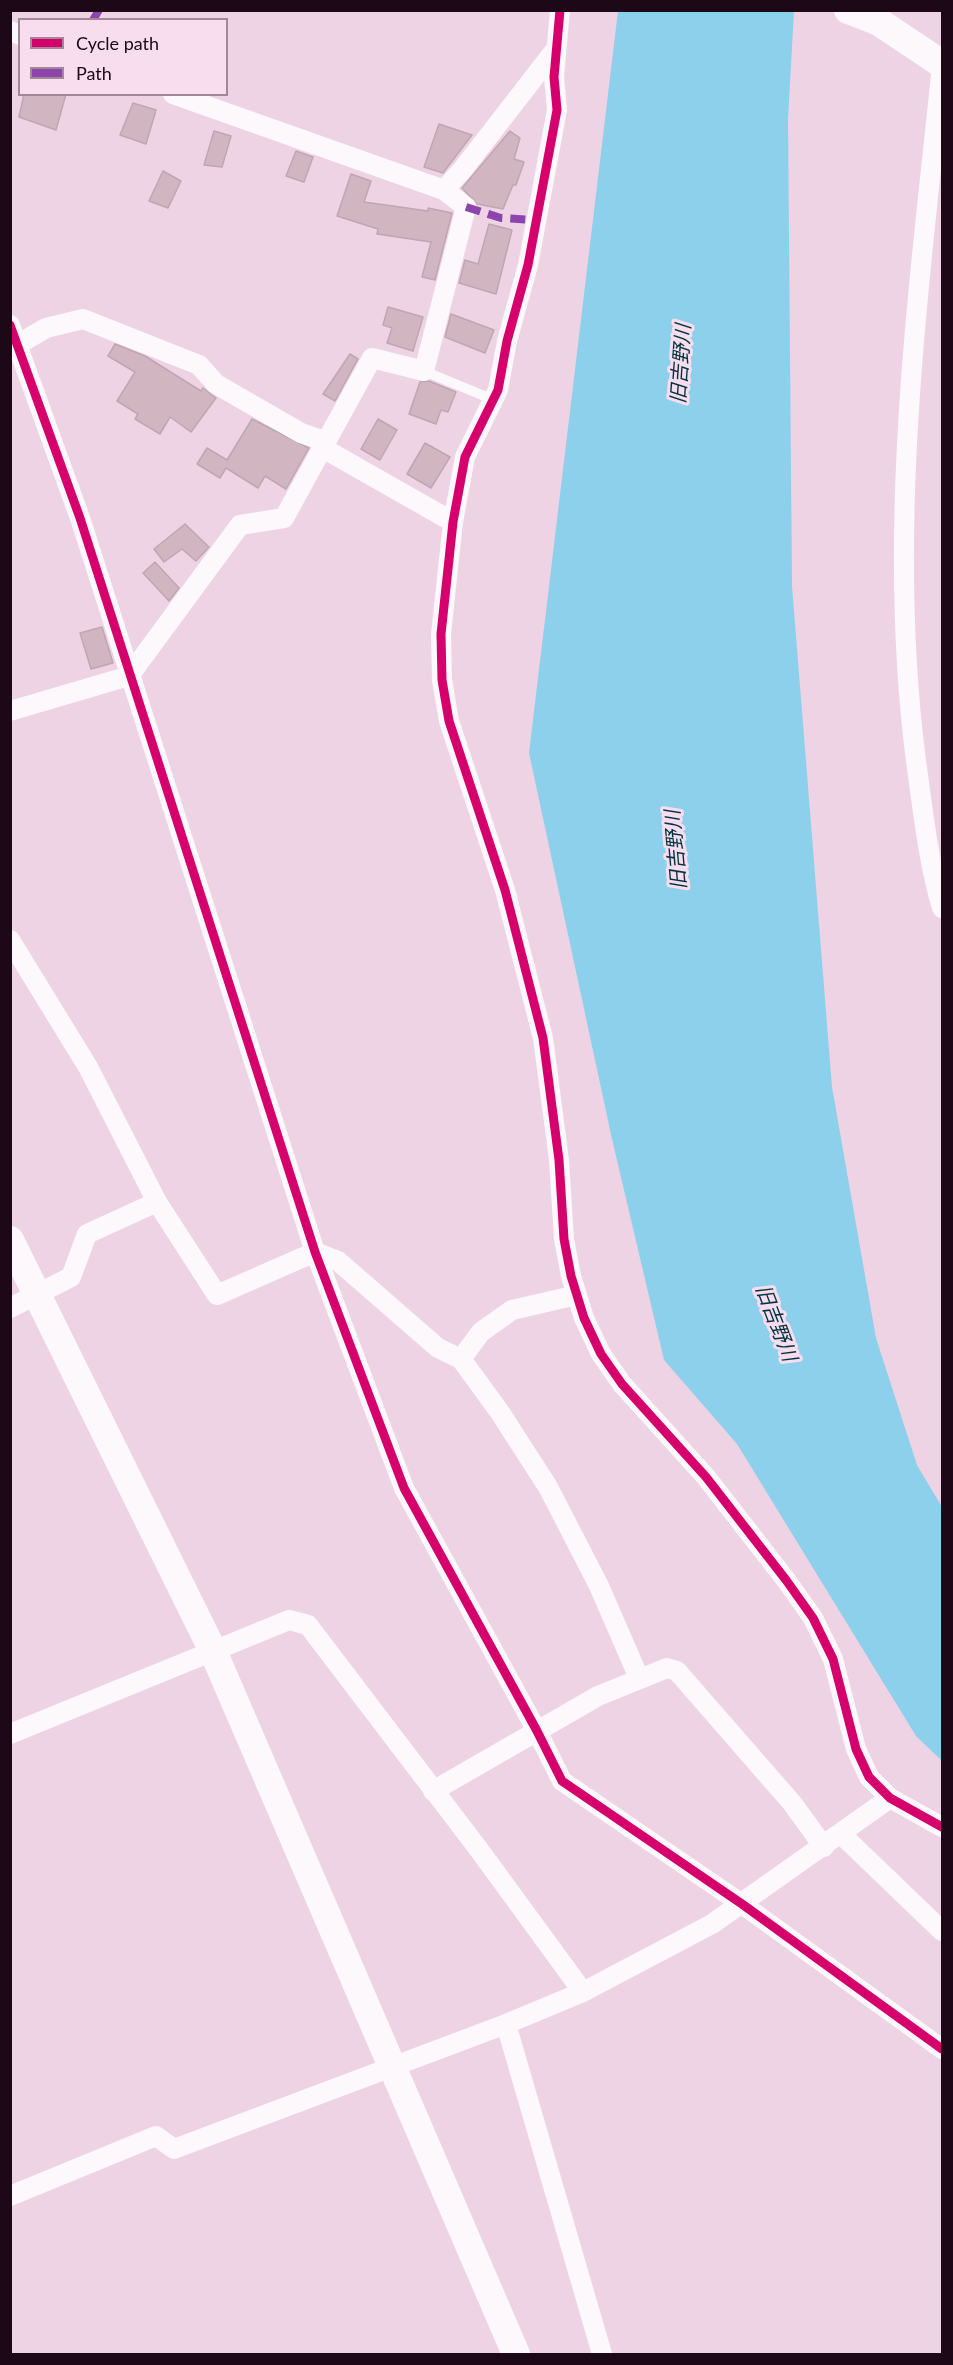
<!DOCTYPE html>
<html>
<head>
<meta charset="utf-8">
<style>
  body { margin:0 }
  #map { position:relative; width:953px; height:2365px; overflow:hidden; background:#eed3e4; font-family:Lato,sans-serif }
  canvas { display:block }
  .frame { position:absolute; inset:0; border:12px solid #1d0817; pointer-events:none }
  .legend { position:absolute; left:18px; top:18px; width:210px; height:78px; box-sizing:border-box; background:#f7dded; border:2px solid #a08897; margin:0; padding:8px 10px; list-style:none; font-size:18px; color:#1d0817 }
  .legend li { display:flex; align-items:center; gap:12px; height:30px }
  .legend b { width:30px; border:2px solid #a08897 }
</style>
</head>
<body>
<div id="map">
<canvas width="953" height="2365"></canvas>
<div class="frame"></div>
<ul class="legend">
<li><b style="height:8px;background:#d6006c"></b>Cycle path</li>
<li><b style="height:8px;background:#8e44ad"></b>Path</li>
</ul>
</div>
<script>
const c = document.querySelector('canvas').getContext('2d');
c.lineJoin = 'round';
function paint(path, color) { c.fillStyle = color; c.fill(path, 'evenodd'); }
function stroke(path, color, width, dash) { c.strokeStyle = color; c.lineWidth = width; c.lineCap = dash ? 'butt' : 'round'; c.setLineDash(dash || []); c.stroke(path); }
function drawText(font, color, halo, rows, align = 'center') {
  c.font = font + ' Lato,"Noto Sans JP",sans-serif'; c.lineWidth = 6; c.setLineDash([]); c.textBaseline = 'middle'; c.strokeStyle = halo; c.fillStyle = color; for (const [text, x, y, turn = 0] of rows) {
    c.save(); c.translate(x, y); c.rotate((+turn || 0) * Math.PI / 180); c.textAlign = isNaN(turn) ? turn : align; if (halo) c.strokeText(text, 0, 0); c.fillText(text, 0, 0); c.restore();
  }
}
paint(new Path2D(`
  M618,11H794L788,119L792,586L832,1087L876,1338L917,1465L942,1507V1761L916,1736L737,1444L664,1360L612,1139L529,753Z`), '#8dd0eb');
const building = new Path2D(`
  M24,94H66L56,130L19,117Z
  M133,103L156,110L146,144L120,135Z
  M439,124L472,135L443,173L424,167Z
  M214,131L231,136L222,167L204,165Z
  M510,131L520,138L514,159L524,162L516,185H513L503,209L477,204L462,188Z
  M296,151L313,157L304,182L286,176Z
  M163,171L181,181L168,208L149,201Z
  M351,174L371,181L364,202L428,211V208L452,213L435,280L422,277L431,242L377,234L378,229L337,216Z
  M489,224L512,230L496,294L459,283L465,260L478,264Z
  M388,307L423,317L413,351L387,343L392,328L383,325Z
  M451,314L494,330L485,353L445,337Z
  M115,344L145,356L201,391L203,388L216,398L191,432L170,417L160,434L135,419L138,414L117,401L135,372L108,356Z
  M350,354L358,359L335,401L323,394Z
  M429,381L456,392L448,412L441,410L436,424L409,414L420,382Z
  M252,419L309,448L286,489L265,476L258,488L226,468L220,478L197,464L207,448L227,460Z
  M378,419L397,430L380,460L361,449Z
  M425,443L450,457L431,488L407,474Z
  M185,524L209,547L196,561L182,549L164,562L154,549Z
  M155,562L179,588L169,601L143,573Z
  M102,627L113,663L91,669L80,633Z`);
paint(building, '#d1b5c1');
stroke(building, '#c0a6b2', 1.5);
stroke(new Path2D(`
  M424,371L494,400`), '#fcf8fb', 10);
stroke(new Path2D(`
  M560,10L554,77L557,110L528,265L507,341L498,390L465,457L453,522L441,634L442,680L449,721L505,890L543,1038L559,1160L564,1239L571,1276L584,1318L601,1354L622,1384L706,1477L786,1580L813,1618L833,1659L856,1749L869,1777L890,1798L942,1827
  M10,31L20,35
  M942,66C918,297 886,529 916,761C923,810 928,861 942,908
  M444,190L463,169L556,49
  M10,325L80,518L315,1252L404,1488L537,1731L562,1781L742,1904L942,2049
  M17,345L46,328L83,319L199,365L216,384L301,433L324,441
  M321,447L453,522
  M10,711L129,676L240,525L284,518L372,358L424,371L466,207L444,190L173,94
  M10,940L88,1067L157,1202L217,1295L315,1252L338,1261L438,1348L461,1359L499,1411L548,1487L599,1586L639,1678
  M10,1308L71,1277L87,1234L157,1202
  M461,1359L481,1332L512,1310L577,1295
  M10,1734L289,1620L308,1625L480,1851L583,1992
  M433,1791L598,1696L667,1668L677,1671L792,1803L824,1847
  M841,1834L942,1931
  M506,2024L602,2354
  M10,2196L156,2136L174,2149L506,2024L583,1992L712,1924L890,1798`), '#fcf8fb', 20);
stroke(new Path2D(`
  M848,10L879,22L942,64
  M10,1240L213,1651L516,2354`), '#fcf8fb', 28);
stroke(new Path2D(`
  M93,20L99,10
  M466,207L501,218L536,220`), '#8e44ad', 8, [15, 8]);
stroke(new Path2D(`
  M560,10L554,77L557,110L528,265L507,341L498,390L465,457L453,522L441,634L442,680L449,721L505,890L543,1038L559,1160L564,1239L571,1276L584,1318L601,1354L622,1384L706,1477L786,1580L813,1618L833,1659L856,1749L869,1777L890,1798L942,1827
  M10,325L80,518L315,1252L404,1488L537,1731L562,1781L742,1904L942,2049`), '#d6006c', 9);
drawText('italic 20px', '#003340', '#f7dded', [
  ["旧吉野川",681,364,-86],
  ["旧吉野川",676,850,-95],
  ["旧吉野川",776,1323,69]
]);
</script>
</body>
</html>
